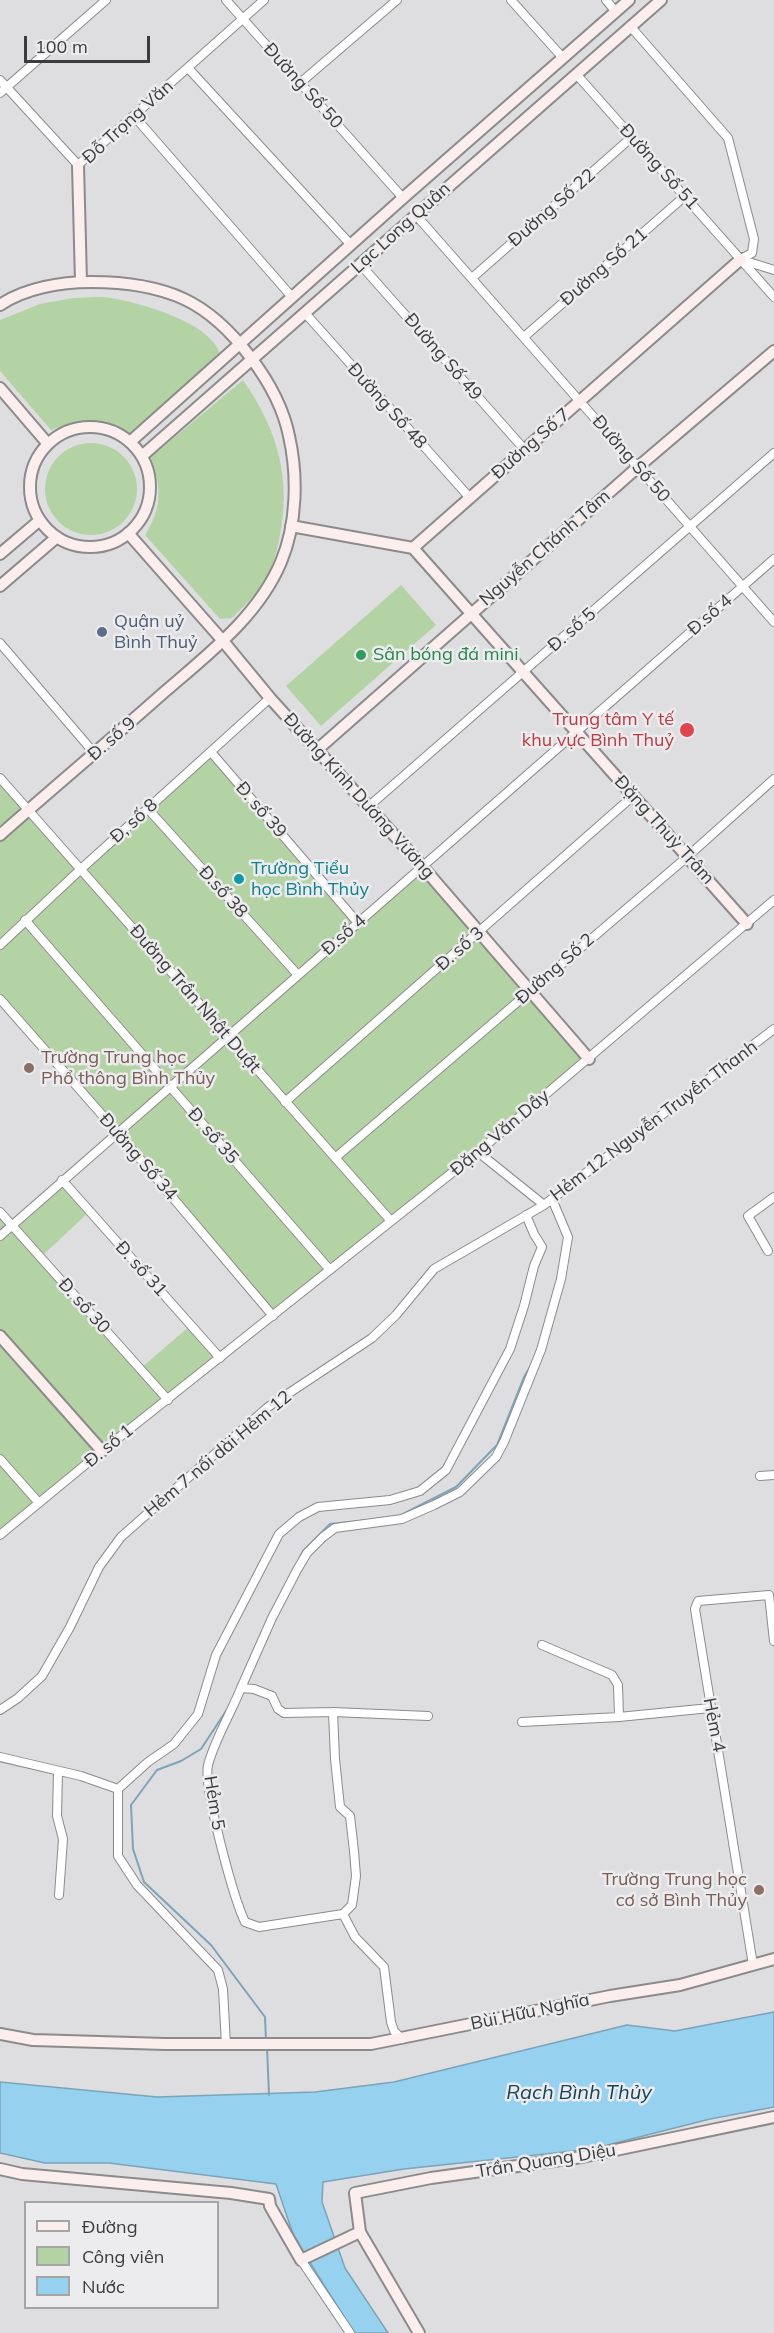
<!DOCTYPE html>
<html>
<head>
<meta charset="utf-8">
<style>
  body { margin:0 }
  #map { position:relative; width:774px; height:2333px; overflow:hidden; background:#dedee0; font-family:Mulish,sans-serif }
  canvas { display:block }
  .legend { position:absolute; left:24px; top:2201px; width:195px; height:108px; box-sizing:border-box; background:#ecebed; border:2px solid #a6a5a6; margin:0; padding:8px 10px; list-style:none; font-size:18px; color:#3c3c3c }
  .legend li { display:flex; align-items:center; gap:12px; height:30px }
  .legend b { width:30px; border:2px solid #a6a5a6 }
  .scale { position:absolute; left:24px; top:36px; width:126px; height:27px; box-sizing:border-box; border:3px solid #3c3c3c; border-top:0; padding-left:8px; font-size:18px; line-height:21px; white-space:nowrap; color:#3c3c3c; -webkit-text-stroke:4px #ecebed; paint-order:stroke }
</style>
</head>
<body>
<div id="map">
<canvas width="774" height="2333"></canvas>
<ul class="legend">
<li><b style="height:8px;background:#fbeeed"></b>Đường</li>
<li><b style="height:16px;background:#b4d3a5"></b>Công viên</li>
<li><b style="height:16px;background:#96d1ef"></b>Nước</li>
</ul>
<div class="scale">100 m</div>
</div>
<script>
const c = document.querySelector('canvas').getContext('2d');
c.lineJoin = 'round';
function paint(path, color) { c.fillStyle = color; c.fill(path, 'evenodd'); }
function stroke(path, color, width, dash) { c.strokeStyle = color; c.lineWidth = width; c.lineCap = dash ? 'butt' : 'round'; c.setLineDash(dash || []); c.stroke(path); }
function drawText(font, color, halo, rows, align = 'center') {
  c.font = font + ' Mulish,sans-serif'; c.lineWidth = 5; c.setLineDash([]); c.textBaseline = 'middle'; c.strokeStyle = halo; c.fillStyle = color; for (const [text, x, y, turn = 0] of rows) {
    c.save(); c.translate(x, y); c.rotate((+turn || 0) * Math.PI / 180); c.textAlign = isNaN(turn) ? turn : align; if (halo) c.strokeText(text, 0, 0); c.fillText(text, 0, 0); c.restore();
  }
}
paint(new Path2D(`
  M73,298C85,298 99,296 111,298C140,303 211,322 220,354L129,434C99,418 82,419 51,430L0,371V320L40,304Z
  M243,380C278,430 292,480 279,540C276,553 273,568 266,580C257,594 244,606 232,618L220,619L145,535C163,506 161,488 151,457Z
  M45 489a46 46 0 1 1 92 0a46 46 0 1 1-92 0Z
  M401,585L436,625L321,726L286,686Z
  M211,756L355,924L422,866L589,1059L273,1316L0,999V778L81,869Z
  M62,1180L90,1211L41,1257L141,1368L191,1325L220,1358L0,1535V1212L12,1225Z`), '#b4d3a5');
const water = new Path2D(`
  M774,2012V2107L710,2119L592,2149L404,2169L323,2182L322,2202L345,2268L388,2333H354L294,2237L276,2184L109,2163H45L0,2153V2082L157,2097L315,2092L394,2082L627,2025L675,2031Z`);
paint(water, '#96d1ef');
stroke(water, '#7ba4b9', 1.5);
stroke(new Path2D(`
  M399,1516L456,1487L497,1445L524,1377L533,1362
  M299,1559L303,1551L330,1524L369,1520
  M228,1708L201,1749L181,1761L157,1770L131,1805L133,1849L144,1882L211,1945L265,2017L266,2041
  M267,2047L269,2095`), '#7ba4b9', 2);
const street = new Path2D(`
  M226,0L403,198
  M511,0L563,58
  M606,0L616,12
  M630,26L728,138L754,239L752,253L741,259
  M188,68L351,245
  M577,75L774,297
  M0,80L78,165L264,0
  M300,83L397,0
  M0,93L106,0
  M134,116L292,297
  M415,214L774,622
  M742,260L774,270
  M360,264L525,450
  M472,278L632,137
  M305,313L470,498
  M524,337L685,196
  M0,643L95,754
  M211,752L358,923
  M0,778L391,1221
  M368,807L774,453
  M148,809L298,975
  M25,920L330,1270
  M0,945L81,869L270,698
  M0,999L118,1133L273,1316
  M285,1102L633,796
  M478,1152L544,1205L774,1029
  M335,1158L687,857L774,779
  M62,1180L220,1358
  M0,1212L168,1400
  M0,1236L774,559
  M768,1251L748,1216L774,1197
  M0,1459L39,1503
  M760,1476L774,1475
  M0,1535L102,1451L478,1152L774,900
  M542,1645L612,1675L618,1685L619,1717L710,1708
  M241,1688L272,1618L297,1570L307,1553L323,1537L335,1528L402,1519L434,1505L460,1492L496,1457L504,1442L541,1350L561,1279L568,1237L552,1199
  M0,1710L18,1698L42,1676L70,1627L99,1567L121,1537L268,1407L372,1338L396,1315L434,1269L544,1205
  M333,1712L335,1759L340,1807L350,1816L354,1851L356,1876L352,1905L343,1914
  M522,1722L619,1717
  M0,1757L81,1776L118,1789V1856L137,1885L218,1970L223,1989L226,2045
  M58,1772L57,1816L63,1839L59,1895
  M118,1789L148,1762L174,1744L198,1714L216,1655L279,1534L299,1517L318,1507L390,1500L420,1491L446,1470L510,1349L524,1306L534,1266L542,1247L534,1234L526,1215
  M753,1965L695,1609L698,1601L769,1595L774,1641
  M402,2039L394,2031L391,2022L384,1967L355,1937L343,1914L259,1927L245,1922C234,1899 203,1788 208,1765C215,1739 231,1713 241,1688L254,1689L272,1696L278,1709L284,1713L333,1712L428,1716
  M301,2260L350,2333`);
const secondary = new Path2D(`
  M78,165L81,282
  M0,305C25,288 61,282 91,282C123,282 156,286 184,299C231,321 279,386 289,436C298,476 297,524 281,562C258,617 206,656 161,695C108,742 53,788 0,835
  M0,388L48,444
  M30 487a60 60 0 1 1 120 0a60 60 0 1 1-120 0Z
  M130,442L403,198L629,0
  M142,456L661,0
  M291,526L413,548L741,259
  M128,533L223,641L270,698L422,866L589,1059
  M413,548L747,924
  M0,554L40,520
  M0,586L57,537
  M318,749L638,467L774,351
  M0,1336L102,1451
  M0,2034L33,2040L165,2044H371L610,1996L680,1985L774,1959
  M0,2169L22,2174L231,2193L269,2199L270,2206L301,2260L360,2232L355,2193L431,2178L582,2157L774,2117
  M360,2232L419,2333`);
stroke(street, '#8b8b8c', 10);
stroke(secondary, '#8b8b8c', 14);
stroke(street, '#fff', 8);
stroke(secondary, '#fbeeed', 10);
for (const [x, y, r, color] of [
  [102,632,6,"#5c6f8a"],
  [361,655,6,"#2e9e5b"],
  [687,730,8,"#e0444e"],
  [239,879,6,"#0f9aa8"],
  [29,1068,6,"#8d6e63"],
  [759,1890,6,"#8d6e63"]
]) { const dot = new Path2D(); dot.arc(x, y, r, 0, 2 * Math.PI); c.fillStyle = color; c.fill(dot); stroke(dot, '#ecebed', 2); }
drawText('18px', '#3c3c3c', '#ecebed', [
  ["Đường Số 50",303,86,48],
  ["Đỗ Trọng Văn",128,122,-42],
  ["Đường Số 51",659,167,48],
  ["Đường Số 22",552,208,-41],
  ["Lạc Long Quân",401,228,-42],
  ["Đường Số 21",604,267,-41],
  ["Đường Số 49",443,357,49],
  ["Đường Số 48",387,406,48],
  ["Đường Số 7",531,444,-41],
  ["Đường Số 50",631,459,49],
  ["Nguyễn Chánh Tâm",545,548,-41],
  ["Đ.số 4",710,615,-41],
  ["Đ. số 5",572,630,-41],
  ["Đ. số 9",112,739,-41],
  ["Đường Kinh Dương Vương",359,796,48],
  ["Đ. số 39",261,810,49],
  ["Đ, số 8",134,821,-42],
  ["Đặng Thuỳ Trâm",664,830,48],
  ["Đ.số 38",223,892,48],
  ["Đ.số 4",344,935,-41],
  ["Đ. số 3",460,949,-41],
  ["Đường Số 2",555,969,-41],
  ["Đường Trần Nhật Duật",195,999,49],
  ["Hẻm 12 Nguyễn Truyền Thanh",654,1121,-37],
  ["Đặng Văn Dầy",500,1133,-40],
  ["Đ. số 35",213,1136,49],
  ["Đường Số 34",138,1157,49],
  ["Đ. số 31",141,1269,48],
  ["Đ. số 30",84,1306,48],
  ["Đ. số 1",109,1446,-39],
  ["Hẻm 7 nối dài Hẻm 12",218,1454,-40],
  ["Hẻm 4",714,1725,79],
  ["Hẻm 5",214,1803,81],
  ["Bùi Hữu Nghĩa",530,2012,-12],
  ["Trần Quang Diệu",546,2161,-9]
]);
drawText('18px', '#4e5e75', '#ecebed', [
  ["Quận uỷ",114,622],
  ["Bình Thuỷ",114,643]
], 'left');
drawText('18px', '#27864d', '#ecebed', [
  ["Sân bóng đá mini",373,655]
], 'left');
drawText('18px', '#be3a42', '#ecebed', [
  ["Trung tâm Y tế",674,720],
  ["khu vực Bình Thuỷ",674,741]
], 'right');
drawText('18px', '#0d838f', '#ecebed', [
  ["Trường Tiểu",251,869],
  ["học Bình Thủy",251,890]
], 'left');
drawText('18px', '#785e54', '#ecebed', [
  ["Trường Trung học",41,1058],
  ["Phổ thông Bình Thủy",41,1079],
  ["Trường Trung học",747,1880,"right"],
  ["cơ sở Bình Thủy",747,1901,"right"]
], 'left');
drawText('italic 20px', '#144459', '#ecebed', [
  ["Rạch Bình Thủy",579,2093]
]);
</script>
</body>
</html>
